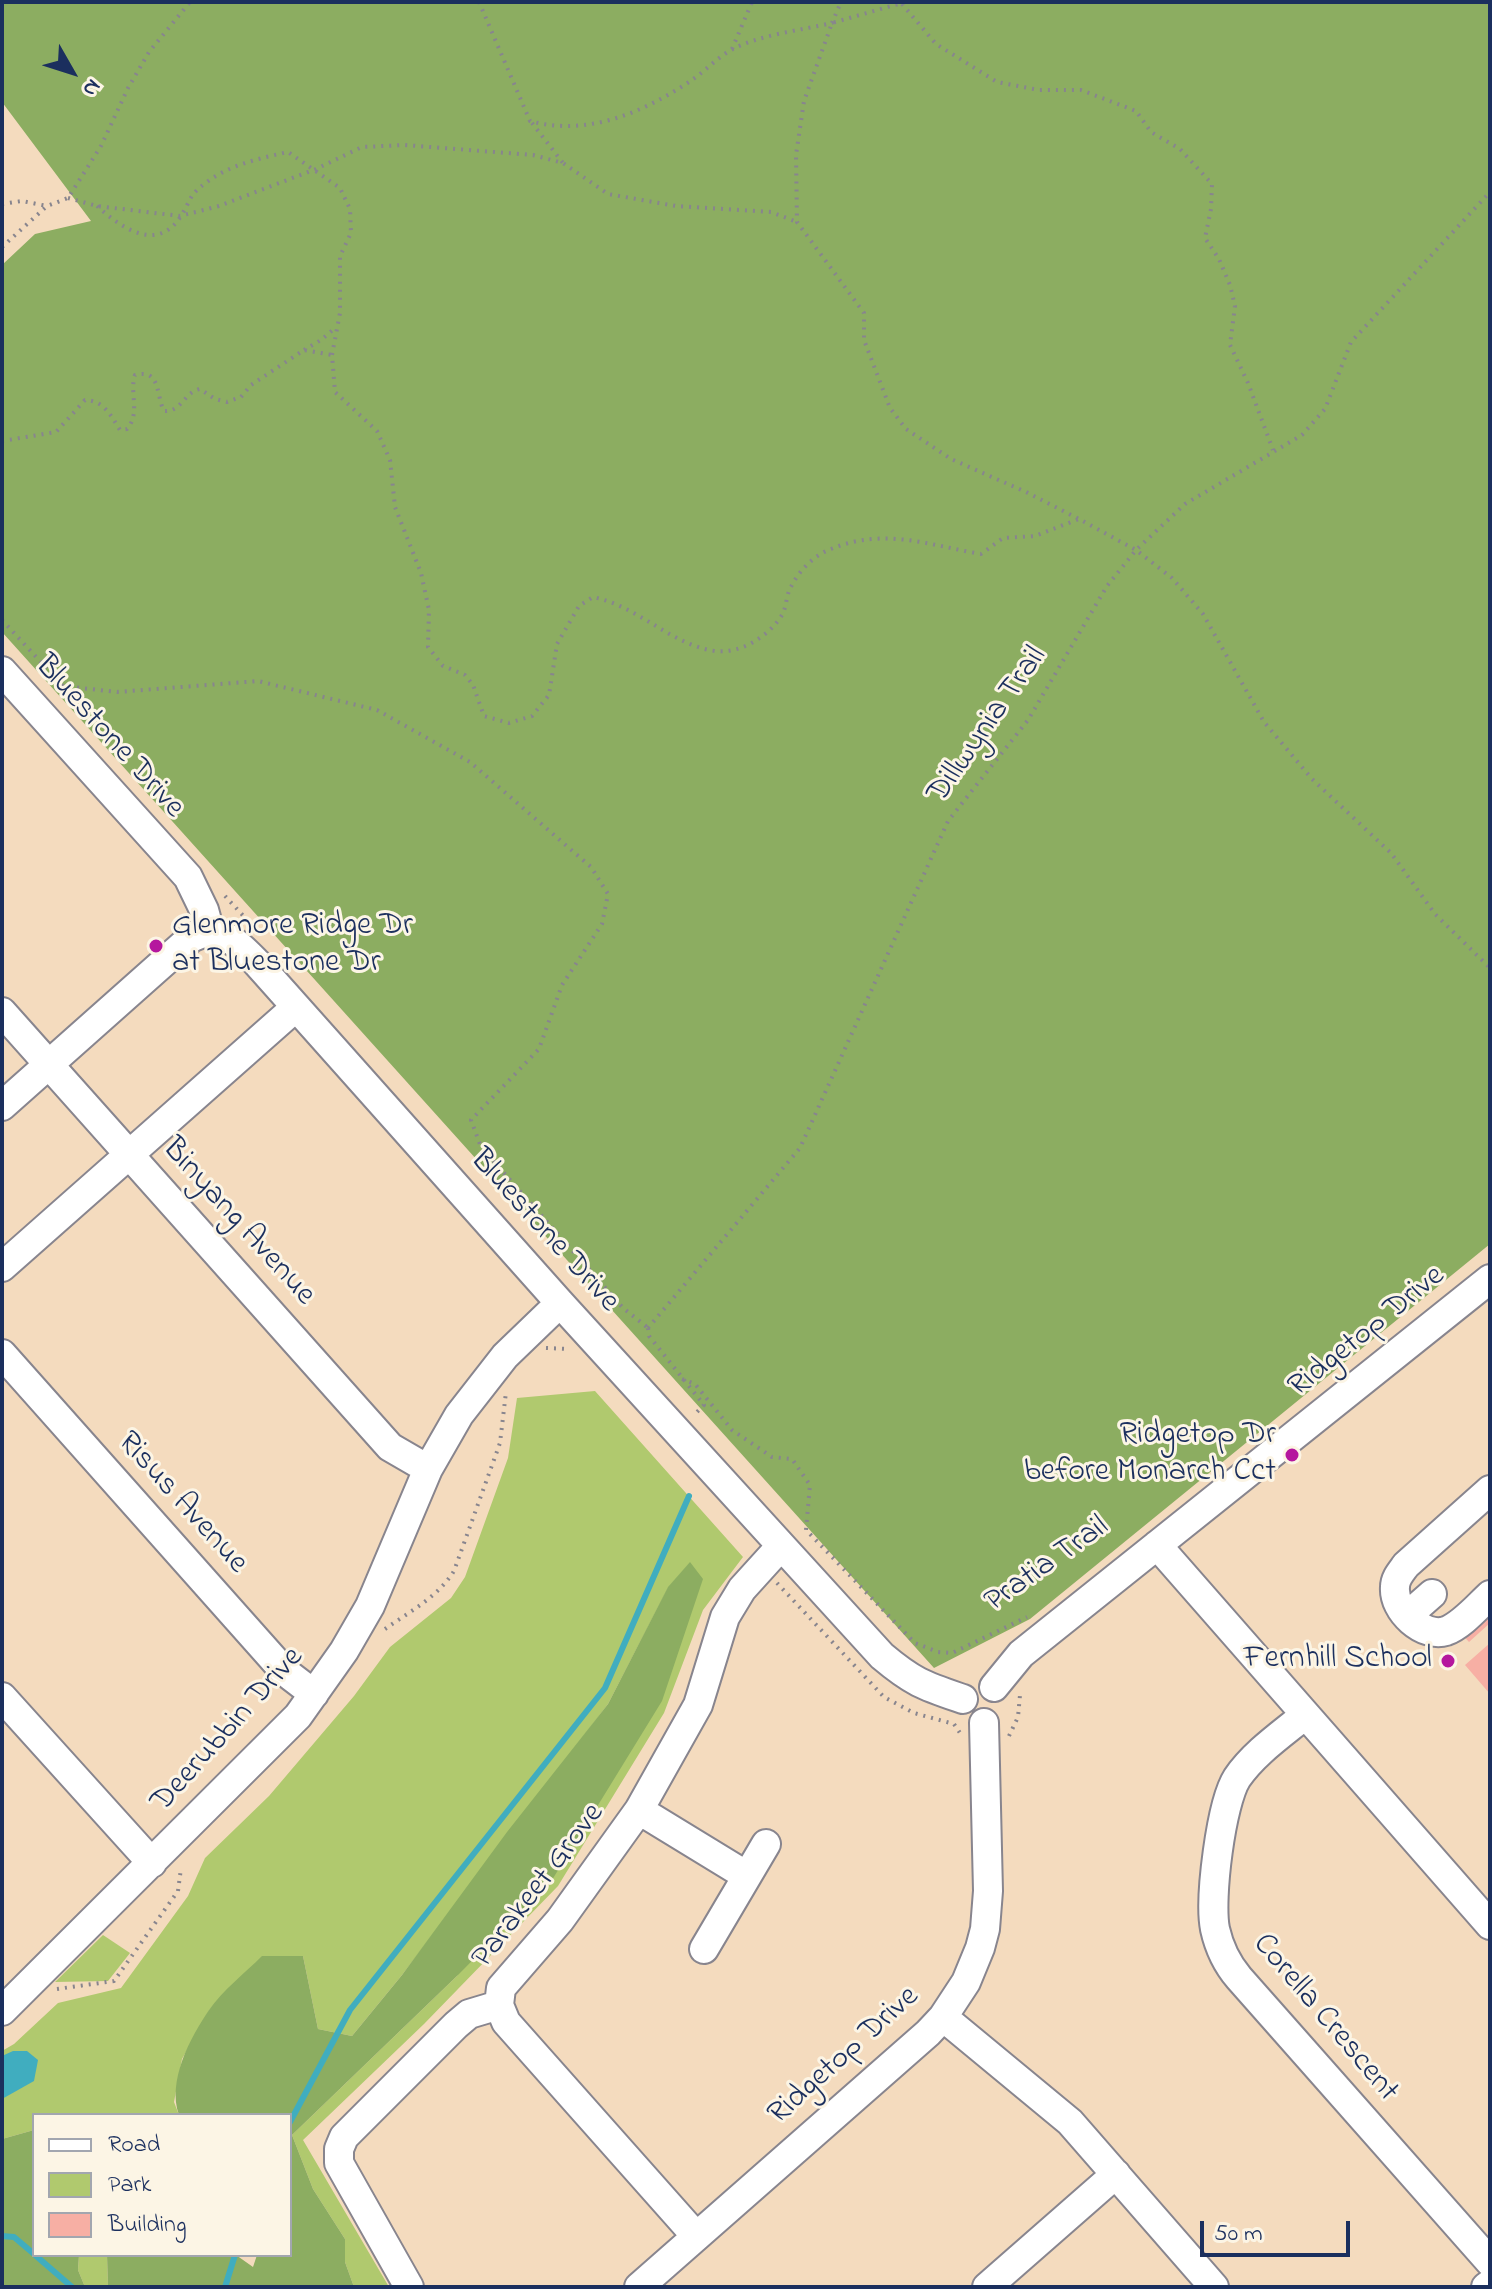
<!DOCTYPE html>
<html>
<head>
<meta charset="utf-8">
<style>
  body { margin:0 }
  #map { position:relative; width:1492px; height:2289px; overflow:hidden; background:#f4dbbe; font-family:"Indie Flower",sans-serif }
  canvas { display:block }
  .frame { position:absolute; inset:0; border:4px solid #1b2f5e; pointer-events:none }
  .legend { position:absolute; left:32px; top:2113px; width:260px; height:144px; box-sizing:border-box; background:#fcf5e5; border:2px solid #a2a6af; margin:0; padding:10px 14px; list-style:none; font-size:24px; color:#1b2f5e }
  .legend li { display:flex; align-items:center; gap:16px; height:40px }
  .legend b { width:40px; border:2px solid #a2a6af }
  .north { position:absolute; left:32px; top:32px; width:80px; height:80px; -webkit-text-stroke:6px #fcf5e5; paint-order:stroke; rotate:129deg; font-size:22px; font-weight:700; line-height:32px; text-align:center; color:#1b2f5e }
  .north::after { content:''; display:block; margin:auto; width:28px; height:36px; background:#1b2f5e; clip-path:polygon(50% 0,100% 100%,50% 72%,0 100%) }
  .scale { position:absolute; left:1200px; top:2221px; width:150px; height:36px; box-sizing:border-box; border:4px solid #1b2f5e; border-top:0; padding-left:10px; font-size:24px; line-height:28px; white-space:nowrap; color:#1b2f5e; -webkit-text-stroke:6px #fcf5e5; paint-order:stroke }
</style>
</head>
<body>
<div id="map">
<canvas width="1492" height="2289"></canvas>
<div class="frame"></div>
<ul class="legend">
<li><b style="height:10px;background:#fff"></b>Road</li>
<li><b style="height:22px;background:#b0c96e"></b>Park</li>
<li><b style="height:22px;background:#f7afa4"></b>Building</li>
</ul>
<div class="north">N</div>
<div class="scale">50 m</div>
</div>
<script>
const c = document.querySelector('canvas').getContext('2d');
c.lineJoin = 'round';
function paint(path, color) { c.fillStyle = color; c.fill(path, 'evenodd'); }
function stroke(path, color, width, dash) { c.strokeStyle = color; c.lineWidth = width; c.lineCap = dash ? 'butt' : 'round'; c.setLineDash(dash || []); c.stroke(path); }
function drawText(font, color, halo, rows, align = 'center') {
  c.font = font + ' "Indie Flower",sans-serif'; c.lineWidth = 6; c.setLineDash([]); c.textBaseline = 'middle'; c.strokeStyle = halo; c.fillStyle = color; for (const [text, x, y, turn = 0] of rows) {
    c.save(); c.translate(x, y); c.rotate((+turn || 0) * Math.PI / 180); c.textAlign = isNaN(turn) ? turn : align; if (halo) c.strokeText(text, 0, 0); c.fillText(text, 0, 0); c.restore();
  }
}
paint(new Path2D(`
  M595,1391L743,1557L703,1610L664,1713L558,1886L424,2024L303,2140L389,2287H354L345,2262V2239L313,2189L292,2135L457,1976L690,1563L668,1588L608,1704L402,1975L352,2036L318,2029L303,1956L210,2009L182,2059L174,2102L179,2115H34V2130L2,2139V2051L14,2044L58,2003L121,1988L188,1896L205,1858L269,1796L354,1696L390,1647L451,1598L465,1577L508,1458L517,1398Z
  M103,1935L130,1953L108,1981L55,1982Z
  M79,2255H107L108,2287H85L78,2270Z`), '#b0c96e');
paint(new Path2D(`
  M2,2H1490V1244L1030,1619L934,1668L2,632V265L35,234L91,221L2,102Z
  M690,1562L703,1579L662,1701L552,1880L457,1976L292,2135L313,2189L345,2239V2262L354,2287H108L107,2255H236L253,2267L257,2255H290V2115H179C167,2081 190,2038 209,2010C223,1990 245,1973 262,1956H303L318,2029L352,2036L402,1975L507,1832L608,1704L668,1587Z
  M34,2130V2255H79L78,2270L85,2287H2V2139Z`), '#8cad61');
paint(new Path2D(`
  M13,2051H27L38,2060L34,2081L2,2099V2056Z`), '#40adbf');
stroke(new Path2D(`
  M290,2122L350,2010L605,1688L689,1496
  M2,2236L14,2237L34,2254
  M35,2255L72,2287
  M225,2287L235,2255`), '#40adbf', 6);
paint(new Path2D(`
  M1490,1601V1623L1469,1642L1458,1630Z
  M1490,1643V1694L1465,1665Z`), '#f7afa4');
const minor = new Path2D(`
  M2,671L188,877L204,910L210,932
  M2,1012L390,1447L428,1469
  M2,1106L191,938C219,923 238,944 257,963L560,1303L882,1656C914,1683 925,1686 963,1699
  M2,1267L296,1007
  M2,1354L284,1671L314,1694
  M1490,1490L1406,1565C1401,1572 1395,1578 1395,1587C1393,1611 1423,1638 1446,1631C1462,1625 1477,1607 1490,1595
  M1157,1545L1490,1925
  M1407,1616L1432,1594
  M994,1687L1021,1654L1490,1279
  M2,1697L152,1863
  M1305,1715C1282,1734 1254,1753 1237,1778C1221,1803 1209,1899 1215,1929C1219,1947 1227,1964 1239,1978L1490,2262
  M639,1810L747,1876
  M704,1949L766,1844
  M2,2011L298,1716L344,1651L370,1606L428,1469L459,1415L505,1356L560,1303
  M943,2017L1070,2122L1214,2287
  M696,2236L506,2022L499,2005L501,1988L560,1920L639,1810L698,1705L725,1617L742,1589L781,1546
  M409,2287L339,2163V2149L344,2137L456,2025L469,2014L499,2005
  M639,2287L928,2033L943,2017L966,1982L980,1948L985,1929L988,1891L984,1723
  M987,2287L1116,2174
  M1486,2287L1490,2284`);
stroke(minor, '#88858e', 32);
stroke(new Path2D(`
  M479,2L530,121C588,137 644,112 692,80C705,71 717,58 731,50C758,35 802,30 832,23L841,2
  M905,2L832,23L804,101L796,155L797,222L864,313V340L890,408L906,429L951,459L1026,492L1079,519L1136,550L1172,578L1203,614L1264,722L1312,779L1391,853L1435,914L1490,968
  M1486,2L1490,7
  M902,4L936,44L997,82L1039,90H1081L1136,111L1151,132L1180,149L1212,184L1211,209L1205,238L1219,259L1230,285L1235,306L1230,345L1248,383L1273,450
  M732,49L752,2
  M532,123L563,163
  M68,198L97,206L180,216L219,206L316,169L362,147L405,145L533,155L563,163L608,194L676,206L771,212L797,222
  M2,204L22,201L47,206
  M97,206C120,227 157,254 181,216C192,198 188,196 207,182C229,165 261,158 288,152L340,188L350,209L351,233L340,256V313L332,355L335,392L377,431L390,460L395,507L421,573L429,610L428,647L443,666L465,675L473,685L484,716L509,723L532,716L549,695L557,644L579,606L593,597C640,607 671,645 715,651C741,654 769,636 782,615C786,608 786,599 789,591C797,573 812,556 831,549C884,527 928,545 981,554L1003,538L1035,536L1079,519
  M2,247L47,206L68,198L101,146L128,88L149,52L190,2
  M304,350L321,340L336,327
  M2,441L56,432L85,400C104,401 110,414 120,430L127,429C141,413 129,393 135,375C161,368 156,396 164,411C182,412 184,392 200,389L215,399L227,402L241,397L251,385L304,350L332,355
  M2,620L63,686L117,692L258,681L377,710L470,762L591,867L608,894L602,924L562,985L539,1049L471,1120L481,1147L623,1308L648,1328
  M225,896L249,922
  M648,1328L800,1148L948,821L1028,720L1107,586L1136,550L1185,504L1302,435L1325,409L1351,342L1490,192
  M648,1328L649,1336L704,1405L694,1415
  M546,1348L569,1349
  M682,1379L695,1384L732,1430L772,1457L792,1459L810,1485L806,1530L915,1643L938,1652L952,1653L1027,1617
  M777,1583L884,1697L914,1713L954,1724L960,1733
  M385,1629C409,1612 438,1597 454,1571L500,1443L506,1392
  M1009,1736L1018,1717L1020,1695
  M57,1989L114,1981L178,1891L181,1868`), '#88858e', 4, [2, 6]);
stroke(minor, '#fff', 28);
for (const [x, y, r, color] of [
  [156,946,8,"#b5179e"],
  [1292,1455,8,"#b5179e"],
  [1448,1661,8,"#b5179e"]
]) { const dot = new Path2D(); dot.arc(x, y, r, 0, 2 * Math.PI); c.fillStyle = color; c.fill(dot); stroke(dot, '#fcf5e5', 3); }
drawText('32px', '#1b2f5e', '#fcf5e5', [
  ["Dillwynia Trail",989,726,-55],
  ["Bluestone Drive",108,738,48],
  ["Binyang Avenue",237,1223,48],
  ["Bluestone Drive",543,1232,48],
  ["Ridgetop Drive",1368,1333,-39],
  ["Risus Avenue",181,1504,48],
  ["Pratia Trail",1048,1566,-35],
  ["Deerubbin Drive",229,1731,-48],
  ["Parakeet Grove",540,1887,-53],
  ["Corella Crescent",1324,2019,50],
  ["Ridgetop Drive",845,2057,-42]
]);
drawText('32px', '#1b2f5e', '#fcf5e5', [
  ["Glenmore Ridge Dr",172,928,"left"],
  ["at Bluestone Dr",172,965,"left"],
  ["Ridgetop Dr",1276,1437],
  ["before Monarch Cct",1276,1474],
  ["Fernhill School",1432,1661]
], 'right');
</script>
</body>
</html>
